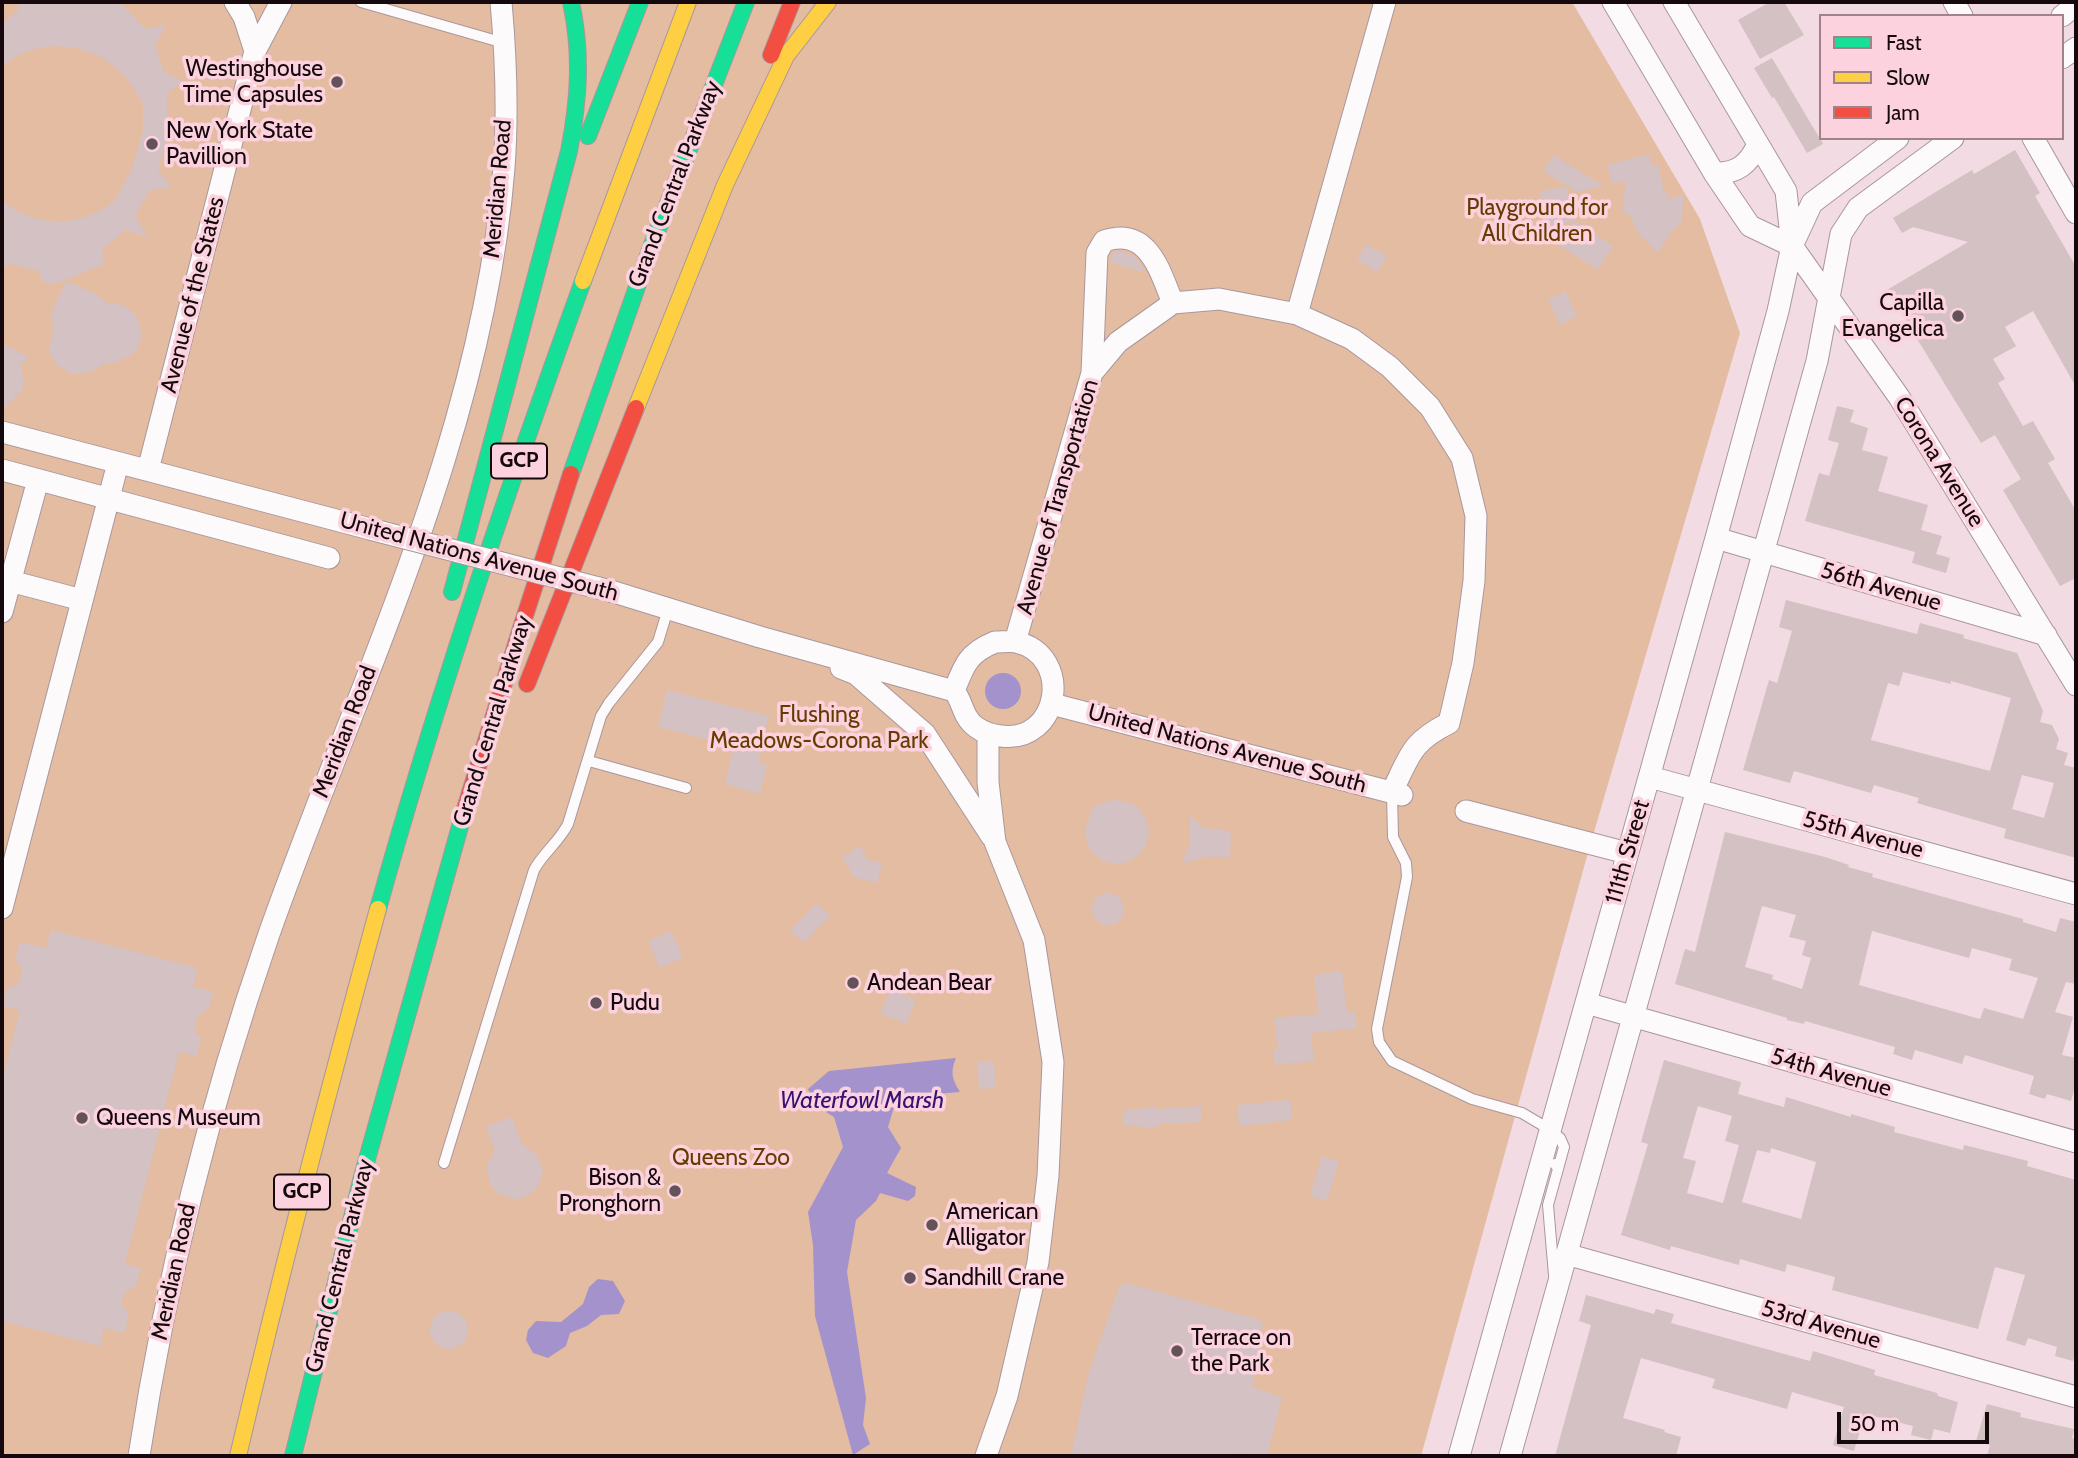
<!DOCTYPE html>
<html>
<head>
<meta charset="utf-8">
<style>
  body { margin:0 }
  #map { position:relative; width:2078px; height:1458px; overflow:hidden; background:#f2dbe2; font-family:Cabin,sans-serif }
  canvas { display:block }
  .frame { position:absolute; inset:0; border:4px solid #16090d; pointer-events:none }
  .legend { position:absolute; left:1819px; top:14px; width:245px; height:126px; box-sizing:border-box; background:#fbd2de; border:2px solid #9f828a; margin:0; padding:9px 12px; list-style:none; font-size:21px; color:#16090d }
  .legend li { display:flex; align-items:center; gap:14px; height:35px }
  .legend b { width:35px; border:2px solid #9f828a }
  .scale { position:absolute; left:1837px; top:1412px; width:152px; height:32px; box-sizing:border-box; border:4px solid #16090d; border-top:0; padding-left:9px; font-size:21px; line-height:24px; white-space:nowrap; color:#16090d; -webkit-text-stroke:5px #fbd2de; paint-order:stroke }
</style>
</head>
<body>
<div id="map">
<canvas width="2078" height="1458"></canvas>
<div class="frame"></div>
<ul class="legend">
<li><b style="height:9px;background:#16e098"></b>Fast</li>
<li><b style="height:9px;background:#ffcf43"></b>Slow</li>
<li><b style="height:9px;background:#f24e42"></b>Jam</li>
</ul>
<div class="scale">50 m</div>
</div>
<script>
const c = document.querySelector('canvas').getContext('2d');
c.lineJoin = 'round';
function paint(path, color) { c.fillStyle = color; c.fill(path, 'evenodd'); }
function stroke(path, color, width, dash) { c.strokeStyle = color; c.lineWidth = width; c.lineCap = dash ? 'butt' : 'round'; c.setLineDash(dash || []); c.stroke(path); }
function drawText(font, color, halo, rows, align = 'center') {
  c.font = font + ' Cabin,sans-serif'; c.lineWidth = 7; c.setLineDash([]); c.textBaseline = 'middle'; c.strokeStyle = halo; c.fillStyle = color; for (const [text, x, y, turn = 0] of rows) {
    c.save(); c.translate(x, y); c.rotate((+turn || 0) * Math.PI / 180); c.textAlign = isNaN(turn) ? turn : align; if (halo) c.strokeText(text, 0, 0); c.fillText(text, 0, 0); c.restore();
  }
}
paint(new Path2D(`
  M2,2H1572L1700,219L1740,333L1589,849L1421,1456H2Z`), '#e4bca1');
paint(new Path2D(`
  M985 691a18 18 0 1 1 36 0a18 18 0 1 1-36 0Z
  M956,1058C950,1072 952,1079 960,1092L912,1096L894,1107L888,1127L901,1148L887,1173L916,1187L915,1196L908,1201L880,1193L876,1201L856,1220L847,1272L866,1398L863,1425L870,1444L853,1455L815,1316L813,1245L808,1212L843,1147L834,1117L818,1107L808,1089L829,1071Z
  M598,1279L613,1281L625,1301L619,1314L601,1315L587,1326L570,1333L566,1346L548,1358L533,1353L526,1340L528,1330L536,1321L561,1322L583,1304L589,1287Z`), '#a492cc');
paint(new Path2D(`
  M16,2H120L145,29L166,25L155,45L164,72L183,81L167,93V124L191,136L166,141L158,171L172,187L150,190L135,216L148,237L125,230L102,250L104,264L55,284L43,282L38,271L11,264L2,269V200L16,211L37,219L59,222L80,219L98,212L114,202L131,171L143,131V104L132,85L118,69L99,56L77,48L57,46L37,48L16,56L2,67V24L19,9Z
  M1770,2H1784L1804,35L1760,59L1738,20Z
  M1772,58L1823,144L1807,153L1774,97L1772,98L1754,68Z
  M2015,150L2040,193L2035,196L2076,267V387L2033,311L2005,327L2016,346L1993,359L2005,379L1998,383L2023,426L2033,421L2055,459L2048,463L2076,511V578L2060,586L2003,490L2021,479L1995,435L1981,443L1887,290L1968,242L1913,227L1902,233L1893,218L1972,170L1974,174Z
  M1649,154L1652,166L1658,164L1664,192H1667L1668,199L1684,195L1681,225L1673,229L1658,253L1638,233L1631,217L1622,211L1626,181L1612,184L1607,165Z
  M1553,155L1604,186L1577,192L1543,171Z
  M1566,186L1575,221L1548,227L1540,192Z
  M1575,221L1613,246L1598,270L1559,245Z
  M1366,244L1387,256L1377,272L1357,260Z
  M1120,251L1134,256L1144,269L1143,272L1110,262L1112,253Z
  M66,281L98,295L107,303L119,304L128,308L136,316L140,325L141,336L139,346L133,354L114,363H105L92,371L82,374H72L56,364L49,351L53,331L52,312Z
  M1565,291L1577,316L1560,325L1548,300Z
  M2,344L29,357L21,364L24,383L21,392L2,410Z
  M1837,406L1854,410L1850,422L1868,428L1862,450L1888,457L1878,491L1928,505L1921,530L1942,536L1936,554L1950,558L1946,573L1912,563L1915,552L1805,521L1819,473L1829,476L1839,443L1828,440Z
  M1786,600L1917,634L1920,623L1964,635L1963,638L2017,653L2043,711L2040,722L2052,725L2059,739L2056,749L2068,753L2064,765L2076,768V858L2004,838L2006,829L1917,803L1919,798L1874,785L1871,793L1794,771L1790,783L1743,770L1769,680L1777,683L1792,631L1779,627ZM1903,672L1951,684V681L2011,698L1990,771L1871,740L1888,683L1899,686ZM2022,775L2054,783L2044,818L2012,809Z
  M667,690L769,716L758,763L767,765L760,794L725,784L734,746L658,727Z
  M1118,800L1130,803L1139,808L1147,821L1149,833L1146,845L1139,855L1128,862L1115,864L1103,861L1093,853L1087,843L1085,831L1092,808L1106,801Z
  M1190,815L1204,828L1231,831L1230,857H1203L1182,864L1190,842Z
  M1725,832L1825,857L1849,865L1848,867L1873,874L1872,877L2023,919V922L2056,932L2060,918L2076,922V984L2066,982L2055,1012L2073,1017L2062,1055L2076,1058V1083L2071,1101L2047,1094L2045,1099L2029,1094L2034,1076L1965,1055L1962,1064L1915,1050L1912,1060L1893,1054L1895,1047L1805,1021L1804,1024L1787,1020V1018L1675,984L1685,949L1695,952ZM1762,906L1796,915L1789,937L1806,941L1802,955L1811,958L1802,989L1772,979L1773,975L1745,967ZM1872,931L1969,958L1972,948L2012,959L2009,970L2038,978L2023,1019L1984,1008L1980,1019L1859,985Z
  M860,846L868,860L882,863L877,883L854,877L842,857Z
  M1092 909a16 16 0 1 1 32 0a16 16 0 1 1-32 0Z
  M816,903L830,915L804,943L790,931Z
  M51,930L198,968L193,987L213,992L209,1009L201,1013L195,1022L196,1033L201,1038L196,1056L179,1052L125,1264L141,1268L136,1286L127,1291L123,1297L122,1304L129,1315L124,1333L104,1328L100,1346L2,1321V1080L20,1010L3,1006L7,989L16,985L21,977L22,970L15,959L20,942L46,948Z
  M671,931L683,957L660,968L648,941Z
  M1342,971L1347,1012L1355,1011L1357,1028L1311,1033L1314,1061L1275,1065L1273,1049H1278L1274,1018L1319,1014L1314,975Z
  M891,989L916,1000L906,1024L880,1013Z
  M1664,1060L1741,1082L1738,1094L1784,1107L1786,1097L1851,1117V1114L1895,1127L1894,1132L1963,1150L1964,1145L2028,1161L2027,1166L2076,1180V1350L2073,1361L2055,1356L2057,1347L2028,1338L2025,1346L2006,1340L2025,1275L1995,1267L1978,1329L1832,1290L1835,1277L1787,1264L1785,1272L1740,1259L1739,1265L1671,1246L1670,1250L1621,1235L1648,1144L1641,1142ZM1698,1106L1732,1116L1725,1141L1739,1145L1723,1203L1687,1193L1696,1161L1683,1158ZM1771,1148L1816,1162L1801,1219L1742,1202L1757,1150L1770,1153Z
  M994,1061L996,1088L979,1089L977,1062Z
  M1290,1100L1292,1120L1239,1126L1237,1105Z
  M1156,1106V1109L1201,1106L1202,1122L1158,1124V1127L1140,1128V1125H1124L1123,1111Z
  M512,1117L521,1143L538,1156L543,1171L541,1180L535,1190L524,1198L515,1199L498,1194L491,1185L487,1172L488,1163L495,1151L486,1126Z
  M1322,1156L1339,1161L1327,1201L1310,1196Z
  M1126,1283L1257,1319L1263,1323L1252,1387L1282,1398L1267,1456L1233,1453L1231,1456H1071L1088,1375L1119,1287Z
  M1586,1295L1654,1314L1656,1309L1674,1314L1671,1323L1810,1361L1813,1351L1875,1370L1874,1375L1937,1393L1938,1396L1958,1402L1950,1433L1934,1429L1931,1440L1911,1435L1913,1426L1865,1414L1854,1451L1833,1445L1844,1407L1792,1392L1787,1409L1712,1388L1715,1379L1641,1358L1623,1418L1665,1430L1664,1432L1681,1437L1676,1456H1555L1591,1325L1579,1321Z
  M430 1330a19 19 0 1 1 38 0a19 19 0 1 1-38 0Z
  M1987,1404L2021,1413L2020,1417L2074,1429L2072,1438L2076,1440V1456H1987L1990,1445L1976,1441Z`), '#d3c1c3');
const lane = new Path2D(`
  M361,2L504,43
  M589,761L686,788
  M1392,792L1393,837L1406,863L1407,877L1377,1029L1379,1042L1392,1061L1472,1099L1522,1113L1549,1129L1560,1138L1564,1147L1558,1169
  M444,1163L534,870C543,853 559,842 568,824L601,716L609,703L658,642L668,609
  M1554,1275L1548,1205L1558,1169L1555,1164`);
const street = new Path2D(`
  M235,2L244,17L255,51
  M1613,2L1714,173L1750,226L1792,246
  M1674,2L1786,191L1792,246L1899,397L2076,685
  M1954,2L1962,16
  M2062,16L2076,5
  M2062,58L2076,48
  M2033,138L2076,213
  M1714,173C1737,174 1749,164 1758,144
  M1297,314L1385,2
  M1092,373L1097,253L1104,241C1149,226 1160,272 1173,303
  M2,432L370,529
  M2,470L329,558
  M148,470L255,51L281,2
  M1716,538L2046,635
  M10,581L82,600
  M614,592L760,637L954,691
  M2,612L38,480
  M995,642C1002,642 1010,641 1016,642C1074,655 1060,744 1001,736C991,735 984,733 976,727C962,717 963,701 954,691C964,665 968,653 995,642Z
  M1015,642L1092,373L1118,342L1173,303L1219,299L1297,314L1352,339L1390,367L1430,407L1462,458L1476,516L1474,581L1463,663L1449,723C1411,742 1410,755 1392,792
  M841,668L856,674L925,734L992,837
  M1052,704L1402,795
  M1650,777L2076,894
  M1466,811L1627,853
  M2,908L118,463
  M1586,1003L2076,1142
  M1566,1254L2076,1397
  M139,1456C166,1279 210,1104 269,934C357,685 483,435 504,168C508,113 506,57 501,2
  M986,1456L1007,1396L1038,1262L1048,1176L1053,1062L1034,940L995,842L988,782V735
  M1459,1456L1716,538L1778,311L1792,246L1812,203L1898,138
  M1510,1456L1817,361L1841,234L1858,208L1953,138`);
const fast = new Path2D(`
  M588,136L640,2
  M571,474L650,250L746,2
  M452,592L569,151C579,100 582,53 571,2
  M378,909C437,697 508,487 583,281
  M293,1456L362,1177L464,812`);
const slow = new Path2D(`
  M583,281L688,2
  M636,408L725,185L786,56L828,2
  M238,1456C281,1273 328,1091 378,909`);
const jam = new Path2D(`
  M771,55L792,2
  M527,684L636,408
  M464,812L521,628L571,474`);
stroke(lane, '#a9979d', 12);
stroke(street, '#a9979d', 23);
stroke(fast, '#a9979d', 18);
stroke(slow, '#a9979d', 18);
stroke(jam, '#a9979d', 18);
stroke(lane, '#fdfafb', 10);
stroke(street, '#fdfafb', 21);
stroke(fast, '#16e098', 16);
stroke(slow, '#ffcf43', 16);
stroke(jam, '#f24e42', 16);
const streetBridge = new Path2D(`
  M370,529L614,592`);
stroke(streetBridge, '#a9979d', 23, []);
stroke(streetBridge, '#fdfafb', 21);
for (const [x, y, r, color] of [
  [337,82,7,"#635258"],
  [152,144,7,"#635258"],
  [1958,316,7,"#635258"],
  [853,983,7,"#635258"],
  [596,1003,7,"#635258"],
  [82,1118,7,"#635258"],
  [675,1191,7,"#635258"],
  [932,1225,7,"#635258"],
  [910,1278,7,"#635258"],
  [1177,1351,7,"#635258"]
]) { const dot = new Path2D(); dot.arc(x, y, r, 0, 2 * Math.PI); c.fillStyle = color; c.fill(dot); stroke(dot, '#fbd2de', 2.5); }
for (const [x, y, w] of [
  [519,461,56],
  [302,1192,56]
]) { const box = new Path2D(); box.roundRect(x - w / 2, y - 17.5, w, 35, 5); c.fillStyle = '#fbd2de'; c.fill(box); stroke(box, '#16090d', 2); }
drawText('bold 21px', '#16090d', null, [
  ["GCP",519,461],
  ["GCP",302,1192]
]);
drawText('23px', '#16090d', '#fbd2de', [
  ["Westinghouse",323,69,"right"],
  ["Time Capsules",323,95,"right"],
  ["New York State",166,131],
  ["Pavillion",166,157],
  ["Capilla",1944,303,"right"],
  ["Evangelica",1944,329,"right"],
  ["Andean Bear",867,983],
  ["Pudu",610,1003],
  ["Queens Museum",96,1118],
  ["Bison &",661,1178,"right"],
  ["Pronghorn",661,1204,"right"],
  ["American",946,1212],
  ["Alligator",946,1238],
  ["Sandhill Crane",924,1278],
  ["Terrace on",1191,1338],
  ["the Park",1191,1364]
], 'left');
drawText('23px', '#16090d', '#fbd2de', [
  ["Grand Central Parkway",675,184,-69],
  ["Meridian Road",498,189,-85],
  ["Avenue of the States",193,295,-76],
  ["Corona Avenue",1939,462,58],
  ["Avenue of Transportation",1058,497,-74],
  ["United Nations Avenue South",479,557,15],
  ["56th Avenue",1881,587,16],
  ["Grand Central Parkway",493,721,-73],
  ["Meridian Road",345,732,-69],
  ["United Nations Avenue South",1227,749,15],
  ["55th Avenue",1863,835,15],
  ["111th Street",1628,852,-74],
  ["54th Avenue",1831,1073,16],
  ["Grand Central Parkway",340,1266,-76],
  ["Meridian Road",174,1272,-78],
  ["53rd Avenue",1821,1325,16]
]);
drawText('23px', '#673b00', '#fbd2de', [
  ["Playground for",1537,208],
  ["All Children",1537,234],
  ["Flushing",819,715],
  ["Meadows-Corona Park",819,741],
  ["Queens Zoo",731,1158]
]);
drawText('italic 24px', '#361373', '#fbd2de', [
  ["Waterfowl Marsh",862,1101]
]);
</script>
</body>
</html>
